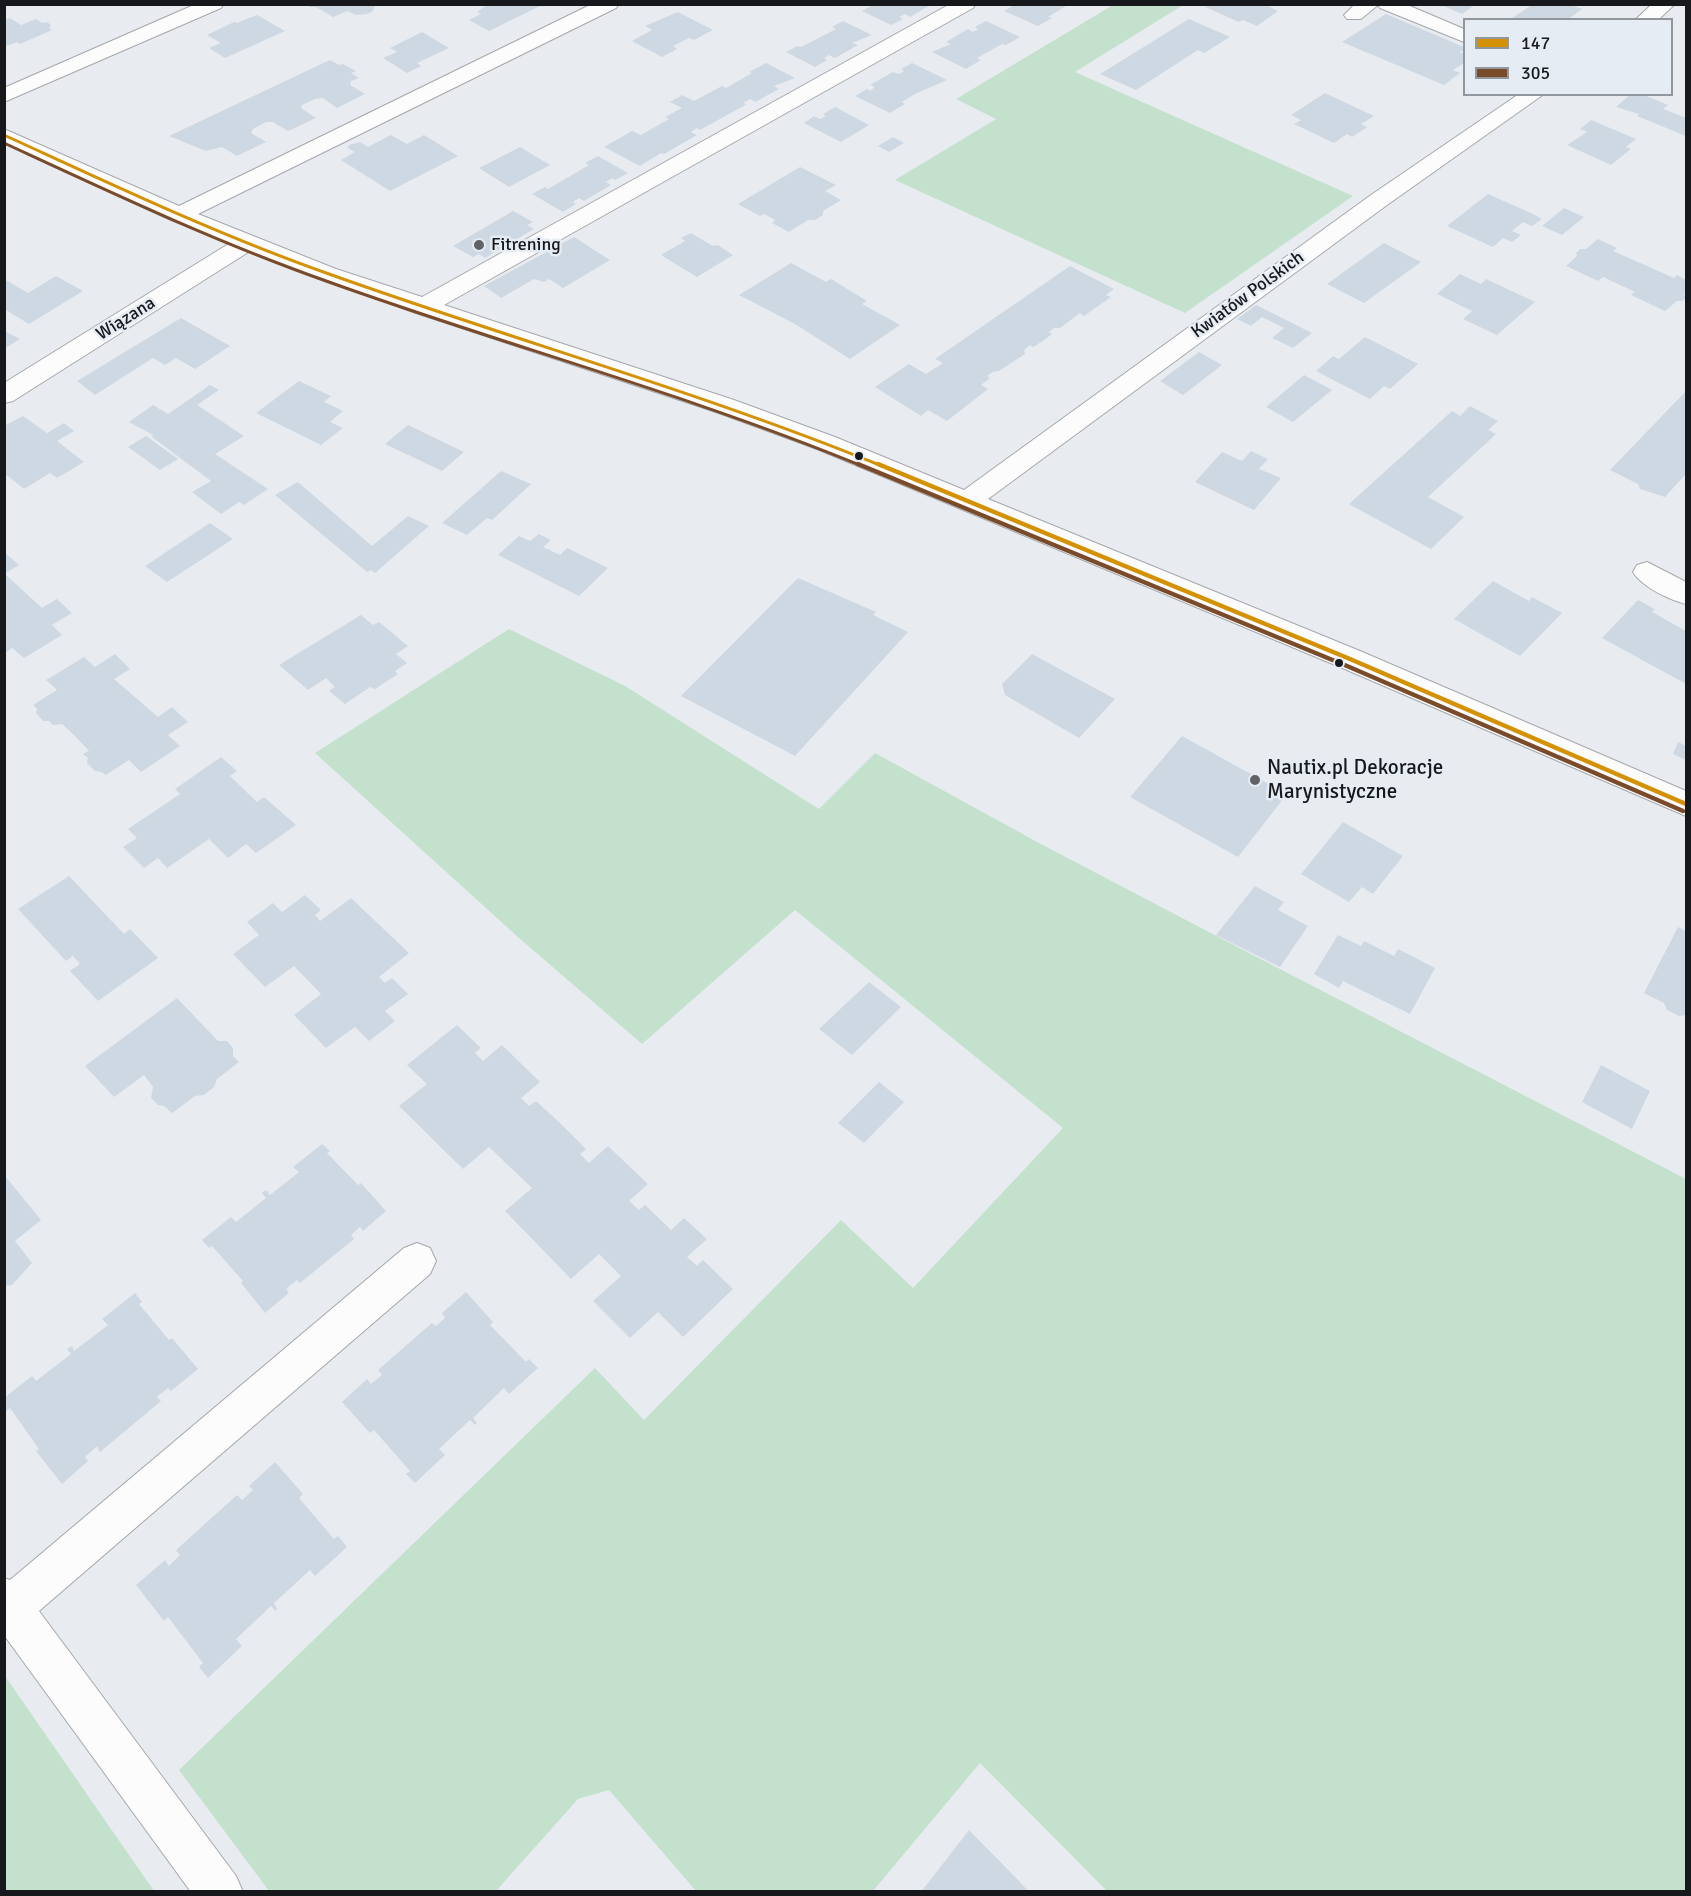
<!DOCTYPE html>
<html>
<head>
<meta charset="utf-8">
<style>
  body { margin:0 }
  #map { position:relative; width:1691px; height:1896px; overflow:hidden; background:#e8ecf0; font-family:Signika,sans-serif }
  canvas { display:block }
  .frame { position:absolute; inset:0; border:6px solid #16181b; pointer-events:none }
  .legend { position:absolute; left:1463px; top:18px; width:210px; height:78px; box-sizing:border-box; background:#e5ecf3; border:2px solid #92979d; margin:0; padding:8px 10px; list-style:none; font-size:18px; color:#16181b }
  .legend li { display:flex; align-items:center; gap:12px; height:30px }
  .legend b { width:30px; border:2px solid #92979d }
</style>
</head>
<body>
<div id="map">
<canvas width="1691" height="1896"></canvas>
<div class="frame"></div>
<ul class="legend">
<li><b style="height:8px;background:#d59104"></b>147</li>
<li><b style="height:8px;background:#7a4b2a"></b>305</li>
</ul>
</div>
<script>
const c = document.querySelector('canvas').getContext('2d');
c.lineJoin = 'round';
function paint(path, color) { c.fillStyle = color; c.fill(path, 'evenodd'); }
function stroke(path, color, width, dash) { c.strokeStyle = color; c.lineWidth = width; c.lineCap = dash ? 'butt' : 'round'; c.setLineDash(dash || []); c.stroke(path); }
function drawText(font, color, halo, rows, align = 'center') {
  c.font = font + ' Signika,sans-serif'; c.lineWidth = 5; c.setLineDash([]); c.textBaseline = 'middle'; c.strokeStyle = halo; c.fillStyle = color; for (const [text, x, y, turn = 0] of rows) {
    c.save(); c.translate(x, y); c.rotate((+turn || 0) * Math.PI / 180); c.textAlign = isNaN(turn) ? turn : align; if (halo) c.strokeText(text, 0, 0); c.fillText(text, 0, 0); c.restore();
  }
}
paint(new Path2D(`
  M1183,5L1075,72L1353,196L1185,313L895,180L996,119L956,99L1113,5Z
  M509,629L625,686L819,809L875,753L1039,843L1247,952L1686,1179V1891H1107L980,1763L873,1891H696L609,1790L578,1799L496,1891H269L179,1770L595,1368L644,1420L841,1220L913,1288L1063,1128L795,910L642,1044L519,938L315,753Z
  M4,1676H5L154,1891H5Z`), '#c4e1cd');
paint(new Path2D(`
  M310,4H374L375,6L373,11L367,14L356,15L347,11L333,17L316,7H309Z
  M488,4H537L540,6L489,31L469,20L481,14L477,12Z
  M880,4H932L910,17L905,14L899,17L903,19L891,25L862,11L873,5Z
  M1021,4H1069L1048,17L1052,18L1038,26L1004,11L1014,5Z
  M1210,4H1264L1278,11L1257,26L1243,20L1239,22L1205,7Z
  M1439,4H1476L1462,14Z
  M1532,5H1571L1582,9L1567,20H1509Z
  M678,12L713,30L694,40L689,38L673,46L677,49L662,57L632,41L652,30L645,26Z
  M1386,14L1464,47V50L1459,52L1464,54V63L1453,70L1460,73L1444,85L1342,42Z
  M257,15L285,31L225,58L209,48L221,43L207,35L234,22L237,23Z
  M10,18L21,25L36,19L42,23L47,22L51,25L49,28L52,30L20,44L17,42L4,47V20Z
  M1189,19L1230,37L1204,53L1198,50L1136,90L1100,74Z
  M843,21L872,35L852,43L858,45L835,58L829,55L824,58L827,60L815,67L786,52L797,46L801,47L836,29L832,27Z
  M986,21L1020,37L1006,45L1002,44L977,58L981,60L966,69L932,52L951,44L946,42L968,29L973,32L978,29L975,27Z
  M422,32L449,48L417,63L421,66L407,73L383,58L397,52L390,48Z
  M330,60L339,65L343,64L356,71L351,73L359,78L351,81L350,85L365,94L337,108L323,98L315,99L302,105L301,108L316,118L288,131L273,122H266L253,129L251,133L266,142L237,156L222,147L206,151L169,136Z
  M766,63L795,78L774,86L779,89L755,102L750,99L743,103L746,104L745,105L700,130L697,128L691,132L697,135L664,154L661,153L640,166L604,147L632,131L641,135L669,119L665,117L682,108L670,102L682,95L694,101L722,86L726,88L752,73L749,72Z
  M912,63L947,80L915,94L902,102L905,104L890,113L855,96L867,89L870,91L875,87L870,85L893,72L899,74L904,71L901,69Z
  M1325,93L1374,116L1361,124L1367,127L1352,137L1347,134L1334,143L1294,124L1301,120L1291,115Z
  M1631,94H1642L1668,105L1663,109L1686,118V136L1637,116L1639,114L1616,107Z
  M835,107L869,125L841,142L804,123L814,116L820,119L826,116L823,114Z
  M1591,120L1636,139L1626,147L1631,149L1611,165L1567,145L1587,132L1580,129Z
  M391,135L407,144L424,135L458,156L390,191L341,160L355,152L348,148L349,145L360,142L368,147Z
  M893,137L904,143L889,152L878,146Z
  M520,147L550,165L509,187L479,168Z
  M598,156L628,173L615,180L612,178L606,182L611,185L584,201L579,198L573,202L576,204L563,212L532,194L545,187L548,189L589,165L585,163Z
  M800,167L836,185L825,191L841,200L823,211V215L815,220H808L789,232L772,223L775,220L764,214L760,216L738,204Z
  M1488,194L1533,214L1542,219L1532,226L1523,222L1512,231L1521,235L1512,242L1503,238L1493,247L1447,226Z
  M1564,208L1584,217L1562,235L1542,226Z
  M513,211L533,222L527,225L534,229L485,258L479,254L473,257L453,246Z
  M691,233L713,246L718,245L733,255L697,277L661,255L685,241L681,238Z
  M574,237L610,260L563,288L549,279L544,282L534,279L501,298L484,286Z
  M1598,239L1617,248L1613,251L1674,278L1677,275L1686,280V292L1684,294L1686,298L1682,301H1677L1665,311L1631,295L1635,292L1603,277L1598,281L1566,266L1577,256L1576,253L1580,249H1586Z
  M1384,243L1421,262L1364,303L1327,284Z
  M791,263L826,282L831,279L867,301L862,304L900,325L850,359L795,324L739,295Z
  M1070,266L1114,289L1106,295L1111,297L1084,316L1080,313L1060,328H1054L1049,332L1052,334L1043,341L1033,347L1030,345L1024,350L1025,354L999,371L993,372L987,376L990,378L981,385L988,389L947,421L928,410L921,416L875,387L909,364L926,374L943,363L935,359Z
  M1460,274L1481,284L1486,279L1535,302L1497,335L1463,319L1472,311L1437,294Z
  M56,276L83,291L29,324L4,309V279L28,293Z
  M1256,305L1312,333L1293,348L1272,338L1284,328L1262,317L1251,326L1237,319Z
  M181,318L230,346L195,369L176,358L165,365L153,358L95,395L77,381Z
  M4,331L20,339L4,349Z
  M1365,337L1418,364L1390,389L1384,386L1370,399L1316,371L1333,356L1339,359Z
  M1199,352L1222,365L1183,395L1160,381Z
  M1304,375L1332,390L1293,422L1266,407Z
  M299,381L331,396L324,402L343,411L330,422L343,428L321,445L256,413Z
  M210,385L219,390L197,405L244,436L215,454L268,489L244,505L239,502L221,514L192,492L211,481L152,437L153,435L129,422L153,405L168,414Z
  M1686,391V474L1665,497L1640,489L1638,484L1610,470Z
  M1470,406L1498,421L1488,430L1496,434L1428,497L1464,517L1431,549L1349,504L1452,411L1460,416Z
  M23,416L47,433L64,423L74,431L57,441L84,462L57,478L50,473L24,489L4,473V426Z
  M408,425L464,452L442,471L385,444Z
  M146,436L160,446L178,459L160,470L128,447Z
  M1251,451L1268,459L1259,469L1281,478L1254,510L1195,482L1222,452L1242,461Z
  M501,471L531,484L492,520L487,518L467,535L442,523Z
  M298,482L372,546L408,516L429,526L375,573L371,570L367,572L275,495Z
  M210,523L233,539L167,582L145,566Z
  M539,534L551,540L543,547L560,555L567,548L608,568L579,596L498,555L519,536L530,541Z
  M4,552L19,565L4,574Z
  M5,574L42,608L57,599L72,613L52,625L62,635L24,658L12,648L5,653Z
  M798,578L876,612L873,615L908,632L795,756L681,696Z
  M1493,581L1529,601L1532,597L1562,613L1520,656L1454,619Z
  M1638,600L1655,609L1652,612L1686,631V684L1602,638Z
  M361,615L373,625L379,622L408,646L396,654L407,663L395,671L398,674L375,689L370,687L345,704L329,691L335,687L326,678L308,690L279,665Z
  M115,654L130,669L114,679L158,717L172,707L188,722L168,735L180,746L141,772L129,760L106,775L101,772L95,771L87,763L88,758L83,754L89,751L75,736L62,724L53,725L49,721H43L36,713L37,709L33,705L57,690L46,680L84,657L95,667Z
  M1032,654L1115,699L1079,738L1005,695L1002,684Z
  M1182,736L1287,794L1238,857L1130,797Z
  M1678,742L1686,746V760L1673,754Z
  M221,757L237,771L230,776L257,802L264,797L296,825L256,853L246,844L228,858L209,839L167,868L158,858L144,868L123,847L137,838L128,829L180,794L175,789Z
  M1343,822L1403,856L1373,894L1362,887L1349,902L1301,874Z
  M69,876L124,934L130,929L158,958L98,1001L70,971L80,964L73,956L66,961L18,909Z
  M1255,886L1284,902L1278,910L1308,926L1280,967L1216,935Z
  M305,895L321,910L315,915L320,921L351,898L409,953L379,977L385,983L392,978L408,994L385,1011L395,1021L369,1041L355,1027L326,1048L294,1015L321,994L294,966L265,987L233,954L259,935L247,922L273,903L282,912Z
  M1678,927L1686,931V1015L1679,1016L1667,1010L1664,1003L1644,993Z
  M1338,935L1361,946L1364,941L1394,956L1398,949L1435,968L1410,1014L1343,981L1339,988L1314,974Z
  M869,982L901,1007L852,1055L819,1029Z
  M177,998L218,1041H227L233,1048V1056L239,1062L217,1079L214,1087L204,1095L195,1096L172,1113L164,1106L158,1105L151,1098L153,1087L144,1075L114,1097L85,1066Z
  M457,1025L481,1048L475,1053L483,1061L502,1045L540,1082L521,1098L529,1106L536,1101L561,1124L586,1149L580,1154L589,1163L608,1146L648,1184L629,1201L639,1210L645,1205L671,1230L684,1218L707,1239L687,1257L697,1266L703,1260L733,1289L683,1337L658,1312L630,1338L593,1301L621,1276L599,1254L571,1279L505,1211L532,1188L489,1147L463,1169L399,1106L427,1084L407,1065Z
  M1601,1065L1650,1091L1632,1129L1582,1102Z
  M879,1082L904,1102L864,1143L838,1123Z
  M322,1144L330,1151L327,1153L358,1185L361,1183L386,1211L363,1231L360,1227L351,1235L354,1239L300,1283L297,1280L286,1289L289,1293L265,1313L241,1283L243,1281L212,1246L209,1248L202,1240L231,1217L236,1222L266,1198L262,1193L266,1190L270,1195L299,1172L293,1167Z
  M6,1177L41,1220L15,1241L32,1263L12,1285L4,1286Z
  M466,1292L493,1322L490,1325L526,1362L529,1359L538,1368L509,1394L504,1388L473,1418L477,1423L475,1425L470,1420L439,1449L445,1455L415,1483L406,1474L410,1471L374,1430L370,1433L342,1402L367,1379L371,1384L382,1375L378,1370L432,1323L436,1326L445,1318L442,1313Z
  M135,1293L142,1302L139,1304L169,1340L172,1338L198,1369L171,1391L168,1388L157,1397L161,1401L100,1452L97,1446L85,1457L88,1461L62,1484L36,1451L39,1449L10,1408L6,1411L4,1398L32,1376L36,1381L71,1354L67,1349L69,1348L72,1346L74,1351L108,1325L102,1319Z
  M275,1462L303,1494L299,1498L334,1539L338,1536L347,1547L315,1576L310,1570L274,1603L277,1609L276,1611L271,1606L236,1639L242,1646L208,1678L199,1667L203,1663L168,1617L164,1621L136,1585L165,1560L169,1566L180,1555L176,1550L237,1495L242,1500L253,1490L249,1486Z
  M969,1830L1018,1880L1029,1892H921Z`), '#cdd8e3');
const minor = new Path2D(`
  M196,4H224L221,8L4,102V88Z
  M592,4H619L616,8L198,214L336,269L422,297L950,4H976L973,8L444,305L734,400L835,437L964,490L1371,195L1519,94H1544L1387,205L988,499L1360,651L1686,791V816L1340,667L817,449L716,412L413,312L250,251L13,401L4,403V383L230,243L171,220L4,143V129L179,206Z
  M1355,4H1405L1464,29V42L1380,8L1378,5L1361,19H1347L1344,15Z
  M1652,4H1675L1658,20H1635Z
  M1647,562L1686,582V604C1670,600 1642,587 1633,572L1637,565Z
  M417,1243L430,1248L436,1261L430,1274L39,1611L236,1876L243,1892H191L4,1635V1578L10,1580L404,1248Z`);
stroke(minor, '#a4a7aa', 2);
paint(minor, '#fcfcfd');
stroke(new Path2D(`
  M4,135C111,184 218,235 329,274C513,340 701,392 882,466`), '#d59104', 3);
stroke(new Path2D(`
  M878,464L1350,659L1686,804`), '#d59104', 4.5);
stroke(new Path2D(`
  M4,143C110,192 216,242 326,281C504,345 687,394 862,466`), '#7a4b2a', 3);
stroke(new Path2D(`
  M858,464L1347,666L1683,811`), '#7a4b2a', 4.5);
for (const [x, y, r, color] of [
  [479,245,6,"#606266"],
  [859,456,5,"#16181b"],
  [1339,663,5,"#16181b"],
  [1255,780,6,"#606266"]
]) { const dot = new Path2D(); dot.arc(x, y, r, 0, 2 * Math.PI); c.fillStyle = color; c.fill(dot); stroke(dot, '#e5ecf3', 2); }
drawText('18px', '#16181b', '#e5ecf3', [
  ["Fitrening",491,245]
], 'left');
drawText('18px', '#16181b', '#e5ecf3', [
  ["Kwiatów Polskich",1248,295,-36],
  ["Wiązana",126,319,-32]
]);
drawText('21px', '#16181b', '#e5ecf3', [
  ["Nautix.pl Dekoracje",1267,768],
  ["Marynistyczne",1267,792]
], 'left');
</script>
</body>
</html>
